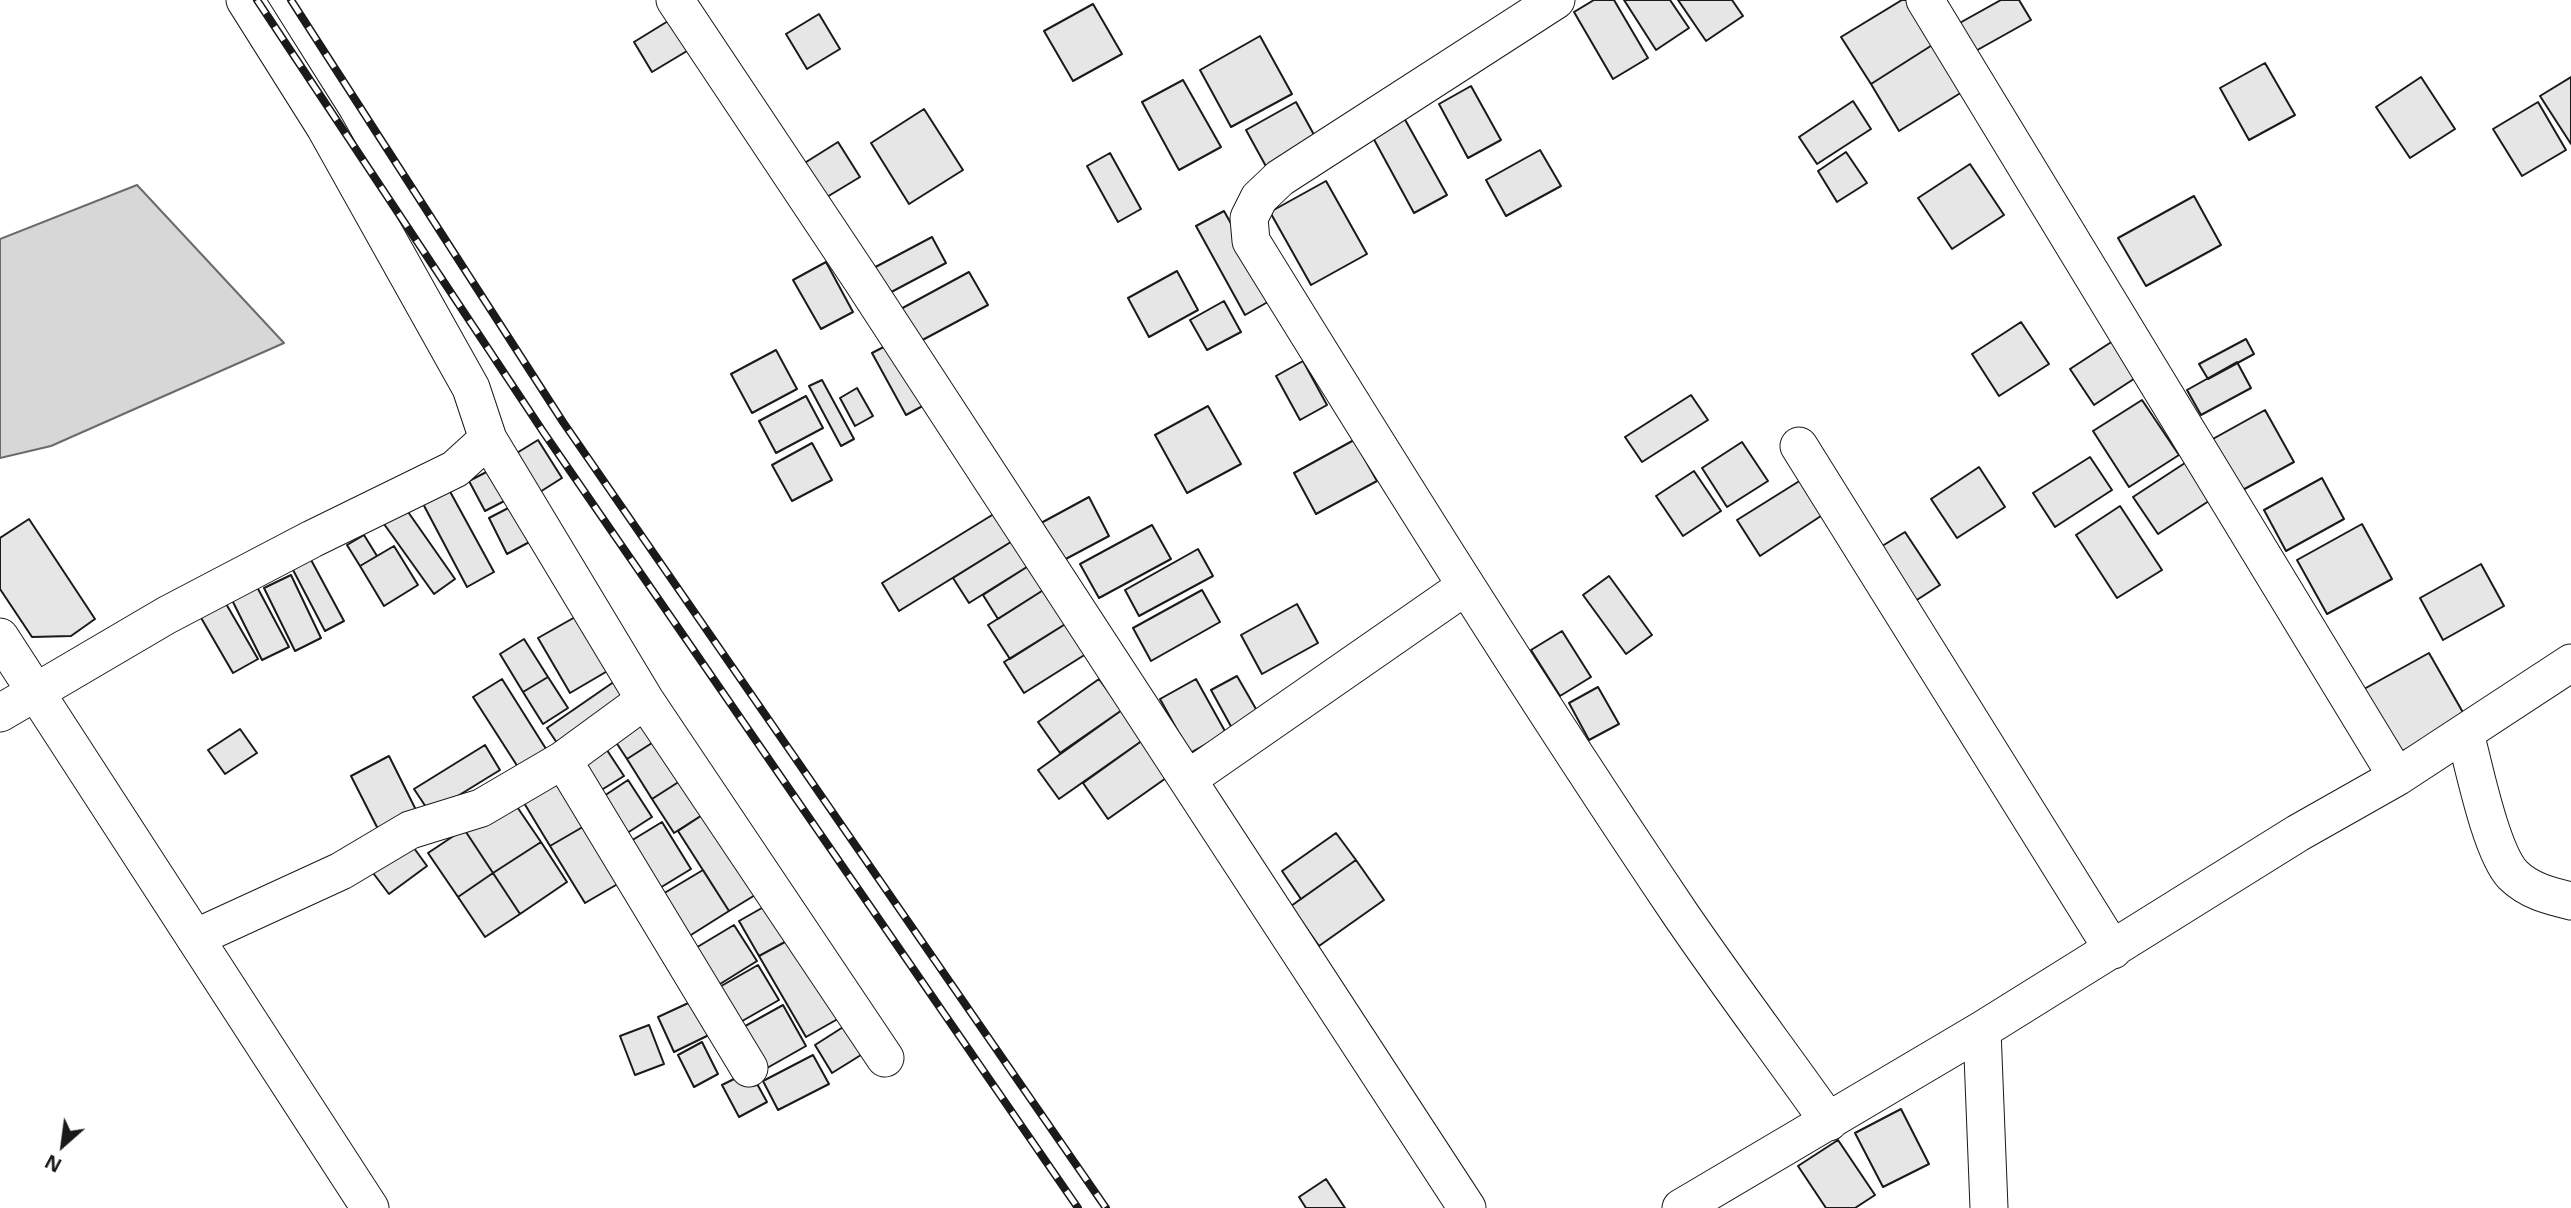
<!DOCTYPE html>
<html>
<head>
<meta charset="utf-8">
<style>
  body { margin:0 }
  #map { position:relative; width:2571px; height:1208px; overflow:hidden; background:#fff; font-family:"Open Sans",sans-serif }
  canvas { display:block }
  .north { position:absolute; left:28px; top:1110px; width:70px; height:70px; -webkit-text-stroke:5px #fff; paint-order:stroke; rotate:208deg; font-size:19px; font-weight:700; line-height:28px; text-align:center; color:#1a1a1a }
  .north::after { content:''; display:block; margin:auto; width:24px; height:32px; background:#1a1a1a; clip-path:polygon(50% 0,100% 100%,50% 72%,0 100%) }
</style>
</head>
<body>
<div id="map">
<canvas width="2571" height="1208"></canvas>
<div class="north">N</div>
</div>
<script>
const c = document.querySelector('canvas').getContext('2d');
c.lineJoin = 'round';
function paint(path, color) { c.fillStyle = color; c.fill(path, 'evenodd'); }
function stroke(path, color, width, dash) { c.strokeStyle = color; c.lineWidth = width; c.lineCap = dash ? 'butt' : 'round'; c.setLineDash(dash || []); c.stroke(path); }
const water = new Path2D(`
  M137,185L284,343L51,446L0,458V239Z`);
paint(water, '#d7d7d7');
stroke(water, '#6a6a6a', 2);
const building = new Path2D(`
  M1594,0H1614L1648,58L1613,79L1574,12Z
  M1624,0H1670L1689,28L1656,50Z
  M1678,0H1732L1743,16L1706,41Z
  M1902,0H1911L1937,42L1871,84L1841,37Z
  M2001,0H2019L2031,20L1972,53L1956,25Z
  M1093,4L1122,54L1073,81L1044,31Z
  M819,14L840,49L807,69L786,34Z
  M673,18L692,48L652,72L634,42Z
  M1260,36L1292,94L1231,127L1200,70Z
  M1937,42L1967,89L1899,131L1871,84Z
  M2265,63L2295,115L2249,140L2220,88Z
  M2421,77L2455,129L2410,158L2376,107Z
  M2571,77V144L2540,96Z
  M1183,80L1221,147L1179,170L1142,102Z
  M1471,86L1501,140L1468,158L1439,104Z
  M1853,101L1871,129L1817,164L1799,137Z
  M1296,102L1318,142L1268,170L1246,130Z
  M2538,102L2566,150L2522,176L2493,129Z
  M924,109L963,170L909,204L871,143Z
  M1403,116L1447,195L1414,213L1371,134Z
  M838,142L860,177L817,203L795,169Z
  M1540,150L1561,186L1506,216L1486,180Z
  M1846,152L1867,183L1837,202L1818,171Z
  M1110,153L1141,209L1118,222L1087,166Z
  M1970,164L2004,215L1952,249L1918,198Z
  M1326,181L1367,254L1311,285L1270,212Z
  M2194,196L2221,245L2146,286L2118,238Z
  M1224,211L1273,299L1245,315L1196,226Z
  M932,237L946,263L880,298L866,272Z
  M826,262L853,312L821,329L793,280Z
  M1177,271L1198,310L1149,337L1128,298Z
  M969,272L988,305L915,344L897,311Z
  M1224,301L1241,332L1207,350L1190,320Z
  M2021,322L2049,364L1999,396L1972,354Z
  M2122,335L2146,371L2094,405L2070,369Z
  M2246,339L2254,354L2208,379L2199,364Z
  M897,340L930,402L906,415L872,353Z
  M776,350L797,389L752,413L731,374Z
  M1303,361L1327,405L1300,420L1276,376Z
  M2237,362L2251,388L2201,415L2187,390Z
  M822,380L854,439L841,446L809,386Z
  M857,388L873,416L855,426L840,398Z
  M1691,395L1708,420L1642,462L1625,437Z
  M806,396L823,428L776,453L759,421Z
  M2142,400L2179,455L2129,487L2093,431Z
  M1208,406L1241,464L1187,493L1155,435Z
  M2265,410L2294,462L2239,492L2211,440Z
  M538,440L562,478L532,497L507,459Z
  M1354,440L1377,481L1316,514L1294,473Z
  M1742,442L1768,481L1727,507L1702,468Z
  M812,443L832,480L792,501L772,465Z
  M2090,457L2112,490L2055,527L2033,493Z
  M2188,461L2212,499L2158,534L2133,497Z
  M498,466L514,496L485,511L469,481Z
  M1979,467L2005,507L1957,538L1931,499Z
  M1694,471L1721,511L1683,536L1656,496Z
  M2322,478L2344,519L2286,551L2264,510Z
  M1801,480L1824,514L1760,556L1737,520Z
  M447,486L494,572L467,587L421,500Z
  M1089,497L1109,536L1062,561L1041,523Z
  M516,504L535,539L507,554L489,518Z
  M2120,506L2162,570L2117,598L2076,535Z
  M406,509L455,579L434,594L384,524Z
  M997,512L1014,540L899,611L882,583Z
  M29,519L95,619L71,636L32,637L0,589V538Z
  M2362,524L2392,579L2327,614L2297,560Z
  M1152,525L1171,559L1099,598L1080,564Z
  M1905,532L1940,585L1909,605L1874,551Z
  M364,535L377,556L360,566L347,545Z
  M1014,540L1030,565L969,603L953,578Z
  M394,546L418,585L384,606L360,566Z
  M1198,549L1213,576L1139,616L1125,590Z
  M310,558L344,621L325,631L292,568Z
  M2481,564L2504,606L2443,640L2420,598Z
  M1030,565L1045,589L998,619L983,595Z
  M291,575L321,638L295,651L264,588Z
  M1609,576L1652,635L1626,654L1583,595Z
  M256,585L289,647L262,660L231,598Z
  M1045,589L1067,623L1010,659L988,625Z
  M1202,590L1220,622L1151,661L1133,628Z
  M225,602L258,659L233,673L200,616Z
  M1297,604L1318,643L1262,674L1241,635Z
  M584,612L616,666L570,693L538,638Z
  M1067,623L1086,654L1024,693L1004,662Z
  M1562,631L1591,677L1560,696L1531,650Z
  M524,639L548,677L523,692L500,654Z
  M2429,653L2465,716L2399,753L2364,689Z
  M1237,676L1260,716L1233,730L1211,690Z
  M548,677L568,708L543,724L523,692Z
  M502,679L553,760L525,778L473,697Z
  M618,679L633,700L561,749L547,728Z
  M1099,679L1122,710L1060,753L1038,722Z
  M1196,679L1226,733L1190,753L1160,699Z
  M1598,687L1619,724L1589,740L1569,703Z
  M647,705L666,734L627,759L608,730Z
  M1122,710L1143,740L1059,799L1038,770Z
  M240,729L257,753L225,774L208,750Z
  M666,734L691,774L652,799L627,759Z
  M599,738L624,776L595,794L570,756Z
  M1143,740L1169,776L1108,819L1083,783Z
  M485,745L500,770L430,813L414,789Z
  M389,756L418,814L380,833L351,776Z
  M561,768L593,821L550,846L518,793Z
  M691,774L713,808L674,833L652,799Z
  M628,780L652,817L621,837L598,800Z
  M511,798L541,842L493,873L464,829Z
  M713,808L765,889L729,911L678,831Z
  M593,821L628,878L585,903L550,846Z
  M662,822L691,869L650,894L621,847Z
  M464,829L493,873L458,897L428,853Z
  M1336,833L1356,860L1301,899L1282,871Z
  M406,837L427,866L389,894L367,865Z
  M541,842L567,882L520,914L493,873Z
  M1356,860L1384,900L1319,946L1291,906Z
  M703,870L729,911L683,940L656,898Z
  M493,873L520,914L485,937L458,897Z
  M776,900L796,936L759,956L739,921Z
  M734,925L757,961L712,989L689,952Z
  M796,936L843,1016L806,1037L759,956Z
  M758,965L779,1000L737,1024L716,989Z
  M697,999L713,1033L674,1052L658,1017Z
  M783,1005L806,1046L760,1072L736,1031Z
  M851,1022L869,1050L832,1073L815,1045Z
  M649,1025L664,1064L635,1075L620,1036Z
  M702,1042L718,1074L694,1087L678,1055Z
  M813,1055L829,1084L778,1110L763,1081Z
  M750,1071L767,1102L739,1117L722,1085Z
  M1901,1109L1929,1164L1883,1187L1855,1133Z
  M1838,1140L1875,1195L1855,1208H1826L1798,1166Z
  M1326,1179L1345,1208H1306L1299,1197Z`);
paint(building, '#e6e6e6');
stroke(building, '#1a1a1a', 2);
const street = new Path2D(`
  M675,0L861,279L1467,1208
  M1556,0L1280,178L1259,198L1249,218L1251,241C1391,468 1532,694 1681,915C1729,985 1780,1053 1829,1122
  M1925,0L2397,777
  M488,439L645,700L885,1058
  M1799,446L2113,950
  M0,637L370,1208
  M0,713L167,615L312,539L455,469L488,439L471,388L325,127L245,0
  M2465,733C2474,767 2491,852 2513,875C2529,891 2550,896 2571,901
  M563,760L749,1068
  M1188,779L1466,586
  M195,938L341,871L410,830L481,808L563,760L645,700
  M1982,1030L1989,1208
  M1681,1208L1982,1030L2298,833L2397,777L2571,663`);
stroke(street, '#1a1a1a', 39);
stroke(street, '#fff', 37);
const rail = new Path2D(`
  M257,0L544,433L1078,1208
  M291,0L563,422L1106,1208`);
stroke(rail, '#1a1a1a', 8);
stroke(rail, '#fff', 5, [16]);
</script>
</body>
</html>
